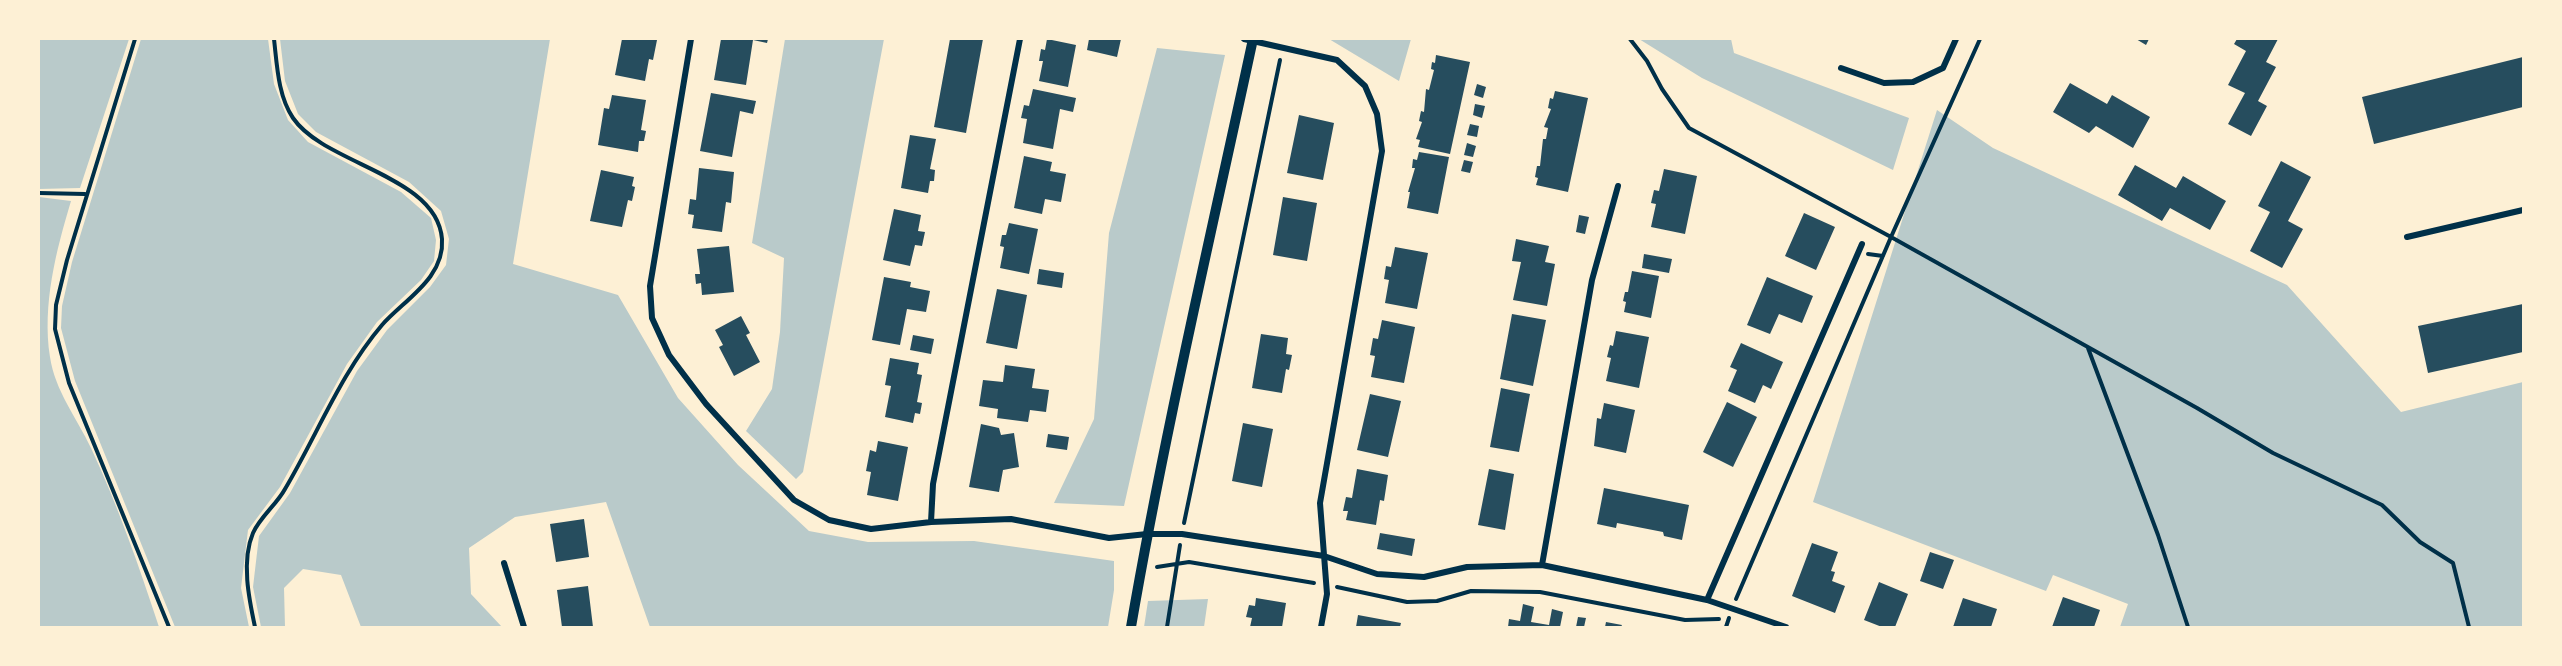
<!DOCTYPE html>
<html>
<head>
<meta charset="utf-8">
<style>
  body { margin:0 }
  #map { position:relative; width:2562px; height:666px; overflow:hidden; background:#fdf0d5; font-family:"Exo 2",sans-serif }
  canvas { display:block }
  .frame { position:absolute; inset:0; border:40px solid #fdf0d5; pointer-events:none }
</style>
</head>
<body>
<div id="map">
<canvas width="2562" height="666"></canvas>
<div class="frame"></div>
</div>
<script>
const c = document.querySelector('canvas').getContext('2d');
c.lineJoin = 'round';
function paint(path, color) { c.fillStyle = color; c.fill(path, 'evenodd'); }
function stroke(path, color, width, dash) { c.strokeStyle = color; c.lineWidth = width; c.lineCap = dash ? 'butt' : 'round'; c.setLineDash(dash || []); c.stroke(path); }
paint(new Path2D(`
  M39,39H129L80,188L39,189Z
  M141,39H268L274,84L288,120L308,142L401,192L431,218L436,240L434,261L421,280L377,322L347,364L280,487L248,530L241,588L249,627H175L75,381L61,328L62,306L72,262Z
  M280,39H550L513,264L618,295L678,398L738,465L809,531L868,542L974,541L1114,561V590L1108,627H650L606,502L515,517L469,548L471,594L502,627H361L341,575L303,569L284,588L285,627H261L253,587L259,536L290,493L357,371L387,330L430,287L446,265L449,239L441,211L409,182L316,132L298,114L285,81Z
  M785,39H884L803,472L796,479L746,431L772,389L780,332L784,258L752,243Z
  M1329,39H1411L1399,81Z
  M1639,39H1731L1734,53L1909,118L1893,170L1702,78Z
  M1157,48L1225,55L1124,506L1054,503L1094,419L1109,233Z
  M1937,110L1993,148L2287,285L2401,412L2523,382V627H2120L2128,604L2053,575L2046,591L1813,502Z
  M39,197L71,201C56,251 42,305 50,357C55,391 77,418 91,448C118,506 139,566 159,627H39Z
  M1208,599L1204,627H1144L1148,601Z`), '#b9caca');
paint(new Path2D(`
  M622,39L657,40L653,60L649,59L645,81L615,75Z
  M721,39H768L767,43L753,40L746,85L714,80Z
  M950,39H983L966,133L934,127Z
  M1047,39L1076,45L1068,87L1039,81L1043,61H1039L1041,49L1045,50Z
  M1089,39H1121L1117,57L1087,50Z
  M2136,39H2149L2146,45Z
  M2237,39H2278L2266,62L2276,67L2258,101L2267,106L2251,136L2228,124L2245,93L2228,85L2246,51L2234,44Z
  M1436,55L1470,62L1450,154L1418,147L1420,140L1416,139L1422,122L1419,121L1421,111L1424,112L1426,89L1429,90L1434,70L1431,69L1432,62L1435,63Z
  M2523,57V107L2374,144L2362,97Z
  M2070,83L2107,104L2112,95L2150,117L2133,148L2096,126L2089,133L2053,112Z
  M1477,84L1486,87L1483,98L1474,95Z
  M1033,89L1076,98L1073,112L1060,109L1053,149L1023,143L1027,119L1021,118L1024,105L1029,106Z
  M1555,91L1588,98L1568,192L1536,185L1538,178L1535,177L1537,166H1540L1543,139H1546L1548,128L1544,127L1551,109L1548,108L1550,98L1553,99Z
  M711,93L756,101L753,114L740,111L732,157L700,151Z
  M612,95L646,100L641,130L646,131L644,141H639L638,152L598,145L604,108L609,109Z
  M1475,104L1485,106L1482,118L1473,115Z
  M1299,115L1334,123L1323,180L1287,173Z
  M1470,124L1479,126L1477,137L1467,135Z
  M910,135L936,139L930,169L935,170L934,181H930L928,193L901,188Z
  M1467,143L1476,146L1473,157L1464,155Z
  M1419,152L1449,157L1438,214L1407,208L1410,192H1408L1415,168H1412L1413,159L1417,160Z
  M1024,156L1052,162L1050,171L1066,174L1061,202L1045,199L1042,214L1014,208Z
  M1464,160L1473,162L1470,173L1461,171Z
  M2281,161L2311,177L2288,221L2303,229L2282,268L2250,251L2270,212L2258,206Z
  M2135,165L2176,188L2183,176L2226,201L2210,230L2170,208L2162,221L2118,195Z
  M699,168L734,172L731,203L726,202L722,232L692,228L694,215L688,214L690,199L696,200Z
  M1664,169L1697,176L1685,234L1651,227L1656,204L1651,203L1654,190L1659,191Z
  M601,170L634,177L632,186L635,187L632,201L628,200L622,227L590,221Z
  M1283,197L1317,203L1307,261L1273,255Z
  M894,209L921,215L918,231L925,232L922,246L915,245L910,266L883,260Z
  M1804,213L1835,227L1816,270L1785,256Z
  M1579,215L1589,217L1585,234L1576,232Z
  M1009,223L1038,229L1029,274L1000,268L1004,247L1000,246L1002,235H1006Z
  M1516,239L1549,246L1545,262L1555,264L1547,306L1513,300L1521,262L1512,261Z
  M729,246L734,292L702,295L701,283L696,284L695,274H700L697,249Z
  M1395,247L1428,253L1417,309L1385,303L1389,280L1384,279L1386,266L1391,267Z
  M1644,254L1672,259L1669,273L1642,268Z
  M1039,269L1064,273L1062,288L1037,284Z
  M1632,271L1659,276L1651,318L1624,312L1626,302L1623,301L1625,292H1628Z
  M884,277L911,282L910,287L930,291L926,312L907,309L900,345L872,340Z
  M1767,277L1813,296L1802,323L1779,314L1770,334L1747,325Z
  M997,289L1027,295L1017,349L986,343Z
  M2523,304V352L2428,373L2418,326Z
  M1512,314L1546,320L1533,386L1500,379Z
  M741,316L750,333L746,335L760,362L734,376L719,347L723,345L715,330Z
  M1382,320L1415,327L1404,383L1371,377L1375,356L1370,355L1373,338L1378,339Z
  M1616,331L1649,337L1639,388L1606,381L1611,358L1607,357L1610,345L1613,346Z
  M1261,334L1288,338L1286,354L1292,355L1289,370L1286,369L1282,393L1252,388Z
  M913,335L934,339L931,354L910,350Z
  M1741,343L1783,362L1771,389L1763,385L1755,403L1728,391L1737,370L1730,367Z
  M890,358L919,363L917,374L922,375L917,402L922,403L920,414L915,413L913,423L885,417L891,386L885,385Z
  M1005,365L1035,369L1032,388L1049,390L1046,412L1030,410L1028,422L997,418L998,409L979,406L983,380L1003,382Z
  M1501,388L1530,394L1519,452L1490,447Z
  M1370,394L1401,401L1388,457L1357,450Z
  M1727,402L1757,417L1733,467L1703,452Z
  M1604,403L1635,410L1626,453L1594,446L1597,418L1601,419Z
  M1243,423L1273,429L1262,487L1232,481Z
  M981,424L999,428L1001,435L1014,433L1019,467L1003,470L999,492L969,487Z
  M1048,434L1069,437L1067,450L1046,447Z
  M878,441L908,447L898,501L867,495L871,472L866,471L870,450L876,452Z
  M1357,469L1388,475L1384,501L1380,500L1376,525L1346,520L1348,511H1343L1346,497L1352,498Z
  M1489,469L1514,474L1505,530L1478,525Z
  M1604,488L1689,505L1682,540L1664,536L1663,532L1617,523L1616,528L1597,524Z
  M584,519L589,557L556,562L550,524Z
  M1380,533L1415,539L1412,556L1377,549Z
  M1812,543L1838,552L1831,571L1835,572L1832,581L1845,586L1835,613L1792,596Z
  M1930,552L1954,560L1943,589L1920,581Z
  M1879,582L1908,594L1895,627H1882L1864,620Z
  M588,586L593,627H562L557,590Z
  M2063,597L2100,610L2094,627H2052Z
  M1256,598L1286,603L1282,627H1250L1252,618L1246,617L1249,605L1255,606Z
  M1963,598L1997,609L1991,627H1953Z
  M1523,604L1534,607L1531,622L1549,625L1552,609L1563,612L1560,627H1508L1509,619L1520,621Z
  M1358,615L1401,623L1400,627H1356Z
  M1578,617L1586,618L1584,627H1576Z
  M1606,622L1622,625L1621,627H1605Z`), '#264d5e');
stroke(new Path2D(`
  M135,39L67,260L56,305L55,329L69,383L169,627
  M1630,39L1647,61L1662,89L1689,128L1891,237L2197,408L2273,453L2382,505L2420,542L2453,563L2469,627
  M39,193L85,194
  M1868,254L1883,256
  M2088,348L2158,535L2188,627
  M1184,523L1280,60
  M1157,567L1189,562L1314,583
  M1337,587L1407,602L1437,601L1471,591L1540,592L1685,620L1719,619
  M1736,599L1891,237L1980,39
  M255,627C249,599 241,561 253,533C260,517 277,504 285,489C317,435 341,373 382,325C404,300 445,278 442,239C437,175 325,165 293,118C278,96 277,65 274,39
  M1167,627L1180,545
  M1726,627L1729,618`), '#003049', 4);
stroke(new Path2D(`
  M691,39L650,286L652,318L669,355L706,404L794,500L829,520L871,529L931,522L1011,519L1109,538L1147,534H1182L1324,556L1377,574L1424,577L1467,567L1542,565L1707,600L1862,244
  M1244,39L1337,60L1365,86L1377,114L1382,151L1320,503L1327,594L1321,627
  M1841,68L1884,83L1913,82L1943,68L1956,39
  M2407,237L2523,210
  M931,522L933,484L1020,39
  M504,563L524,627
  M1542,565L1592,280L1618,186
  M1707,600L1786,627`), '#003049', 6);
stroke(new Path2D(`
  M1131,627C1165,430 1211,235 1253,39`), '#003049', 10);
</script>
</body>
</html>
